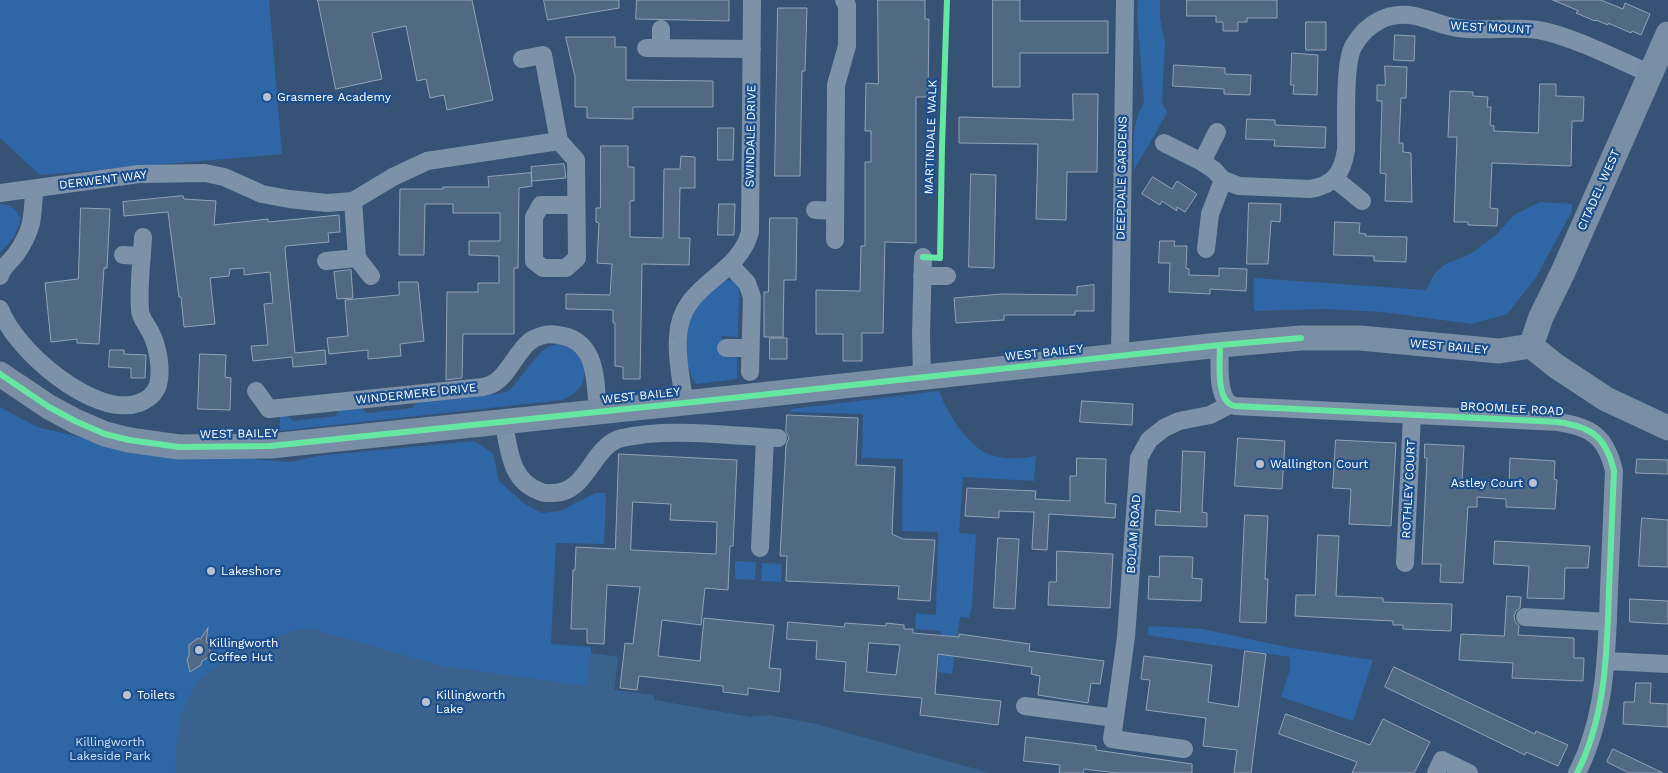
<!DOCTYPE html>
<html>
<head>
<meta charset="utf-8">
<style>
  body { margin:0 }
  canvas { display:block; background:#365274 }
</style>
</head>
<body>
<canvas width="1668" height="773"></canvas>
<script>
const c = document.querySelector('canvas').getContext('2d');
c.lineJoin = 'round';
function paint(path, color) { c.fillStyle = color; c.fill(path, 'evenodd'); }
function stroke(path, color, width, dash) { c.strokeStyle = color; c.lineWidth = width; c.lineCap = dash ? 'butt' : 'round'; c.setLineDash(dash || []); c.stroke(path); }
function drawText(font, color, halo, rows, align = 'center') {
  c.font = font + ' "Work Sans",sans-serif'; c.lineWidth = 4.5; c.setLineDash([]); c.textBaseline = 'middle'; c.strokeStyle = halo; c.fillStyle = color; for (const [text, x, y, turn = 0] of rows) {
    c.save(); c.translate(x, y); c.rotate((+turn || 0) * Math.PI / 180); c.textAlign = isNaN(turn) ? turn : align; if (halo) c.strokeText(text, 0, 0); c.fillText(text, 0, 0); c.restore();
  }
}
paint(new Path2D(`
  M0,0H269L282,154L40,175L0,138Z
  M1138,0H1160V18L1165,44L1162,103L1167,112C1157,132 1145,150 1134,170C1134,146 1131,123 1144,103L1137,14Z
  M1540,202L1572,204V211L1535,279L1507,314L1472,324L1382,312L1325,309L1254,311V278L1426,290L1434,274L1444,265L1472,253L1497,234L1514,215Z
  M0,204C12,204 16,210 21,219L14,237L0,253Z
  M724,280L736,281L739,288L738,337L722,336V355L737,356V379L696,384C683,367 682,323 695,306C703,296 715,288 724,280Z
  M559,344C591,353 594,389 562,400L280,431V417L287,416L293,421L336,416L339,410L361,408L367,413L412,408L418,402L497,394L509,391L541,352L550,346Z
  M939,391C946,411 966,443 986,453C1001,460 1019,459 1036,456L1034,481L963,477L959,533L976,534L972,606L969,618L960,617L952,674L938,672L941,631L915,629L916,613L936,615L938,532L902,531L903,459L862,458L863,414L791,412V409Z
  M0,407L37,427L166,457L239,458L291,462L317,456L474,441L493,453L499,481L526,505L542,513L560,511L595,493H606L604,544L556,543L551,644L591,647V653L618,657L614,690L654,695V700L750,717L768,715L816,724L989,773H0Z
  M735,561L756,562L755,580L735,579Z
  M762,563L782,564L781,582L761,581Z
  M1149,626L1203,629L1291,648L1373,660L1353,721L1281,697L1290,670V657L1147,635Z`), '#2f66a5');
paint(new Path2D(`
  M295,630H315L442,666L586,686L590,653L618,657L614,691L654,695V700L750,717L768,715L816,724L989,773H175C175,746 179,706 197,684C220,657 262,642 295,630Z`), '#3b618d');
const building = new Path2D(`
  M318,0H472L493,100L447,110L444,95L430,98L426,79L417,81L406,26L372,33L382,79L336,89Z
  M544,0H619V8L548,20Z
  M637,0H729V21L636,19Z
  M878,0H925V19H929L928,97H916V243L885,242L883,333H862V361H843V334H816V290L860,291L861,246H865V162H871V131H865L866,83L878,84Z
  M993,0H1020V21H1108V53H1020V87H993Z
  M1187,0H1277V18H1247V22H1238V31H1223V22H1216V16H1187Z
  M1553,0H1601L1623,9L1625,3L1650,14L1641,35L1632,31L1631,33L1608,23V25L1596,20L1595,21L1576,13L1578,11Z
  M778,8H807L805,71H802L800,176H775Z
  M1306,22H1326V50H1306Z
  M1395,35L1415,36L1414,61L1394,60Z
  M566,37H615V47H626V80L713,81V107H633V119L587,118V107H575V77Z
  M1292,53L1318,55L1317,95L1293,94L1294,85H1291Z
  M1174,65L1225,68V74L1251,75L1250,95L1224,94V89L1173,86Z
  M1385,66L1407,67L1406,98H1401L1399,143H1403V152L1411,153L1412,202L1385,201L1386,174L1380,173L1382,101H1377V85H1385Z
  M1540,84H1556V96L1584,97L1583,121H1572L1571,166L1492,163L1490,208L1498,209L1497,226L1468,225V222H1454L1457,137H1448L1450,91L1473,92V96L1488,97L1487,107H1491L1490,125L1494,126V131L1538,133Z
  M1073,94H1098L1097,172H1067L1066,220L1036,219L1038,144L959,143V117L1073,120Z
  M1247,119L1275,120V125L1326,127L1325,148L1274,146L1275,140L1246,139Z
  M718,128H734L733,160H718Z
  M601,146H628V167H634V201H630V237L663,238L664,169H680L681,156L695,157V188H680L679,238H690L689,265L642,264L640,379H623V367L615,366V323H613V310L566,309V294L610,295L612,264L597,263L599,223L596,222V208H600Z
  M564,164L566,178L532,181L531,167Z
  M531,173L532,186L519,188L518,268H514V334H463L462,378L446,380L447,292H478V283H499V256L469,255V241H500V213H453V204H425L424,255H399L400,189H443V187H489L488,177Z
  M971,174L996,175L994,268L969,267Z
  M1153,177L1172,189L1177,181L1197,194L1185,212L1177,207V211L1162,201L1160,205L1142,194Z
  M183,196L184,199L216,201L214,225L268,219V222L339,215L340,232L328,233L329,242L286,246L285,249L295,353L325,350L326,364L293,367L292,357L253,361L251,346L268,345L264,304L273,303L270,272L244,275V268L230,269L229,276L210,278L215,324L184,327L181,297H179L168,212L124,216L123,202Z
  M1249,203L1281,204L1280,222L1271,221L1268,264H1247Z
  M719,204H735L734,235H718Z
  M81,208L110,209L107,268H104L99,344L77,343V339L51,342L45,283L78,279Z
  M770,218H797L796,280H784L783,337H764V292H768Z
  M1335,222L1360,223L1359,233L1366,234L1365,236L1407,237L1406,262L1374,261V256L1334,255Z
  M1160,241H1175L1174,246H1187L1186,268L1189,269V275L1219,276V268L1247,269L1246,291L1210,289V294L1169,292L1170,263H1159Z
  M351,270L353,298L337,299L334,272Z
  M399,282H418L424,341L400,344L401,356L368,359V350L329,354L327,338L348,336L345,300L399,295Z
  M1094,285V311H1075V315H1004V320L956,323L954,298L1002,294L1077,295V287Z
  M770,338H787V359H770Z
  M110,350H124V354L146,355L145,378H131V368L109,367Z
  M200,354L226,355L225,377L231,378L230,410L198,409Z
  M1082,401L1133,404L1132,425L1080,422Z
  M787,415L858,418L856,465L895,467L892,534L903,539L935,540L930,601L898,599L899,586L786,581L787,556H780L786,445L789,438L786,432Z
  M1238,438L1285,441L1282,489L1235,486Z
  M1336,440L1396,443L1391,526L1349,524L1351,489L1333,488Z
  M1425,444L1464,446L1462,481L1509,484L1510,458L1555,461L1554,479L1557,480L1555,509L1506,507V499L1477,497V507H1468L1463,583L1440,582L1441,564H1422L1427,458H1425Z
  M1183,451L1205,452L1202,512L1207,513V527L1155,525L1156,510L1180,512Z
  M619,454L737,460L733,546H730L728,590L705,588L701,625L662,620L658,656L700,661L704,618L774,625L769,668L781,669L779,692L748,688V695L723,692V686L639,676L637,690L620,688L625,643L633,644L640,587L607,585L604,644L587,643V629H571L573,570H575L576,547L615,549ZM633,502L671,504L670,520L717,522L716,554L631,550Z
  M1077,458L1106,459L1105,503L1116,504L1115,518L1049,514L1047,550L1032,549L1034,512L999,511V518L965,516L967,488L1036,491L1035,499L1070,501V476H1076Z
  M1637,459L1668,460V474L1636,473Z
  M1245,515L1268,516L1265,579H1268L1266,623L1240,622Z
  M1642,518L1668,520V567L1639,566Z
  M1318,535L1339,536L1336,596L1383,598V602L1452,604L1451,631L1403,629V625H1393V621L1295,616L1296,595H1315Z
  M998,538L1019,539L1015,609L994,608Z
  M1495,541L1590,546L1588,568H1565L1564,599L1527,598L1529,566L1494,564Z
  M1057,551L1113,554L1110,608L1048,605L1049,582H1056Z
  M1160,556L1193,557L1192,578L1202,579L1201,601L1148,599L1149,576L1159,577Z
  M1507,596L1521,597L1520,608L1516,611L1514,616L1515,621L1519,626L1518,635L1574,638V658H1584L1583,681L1512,678L1513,663L1459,660L1461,634L1504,636Z
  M1630,599L1668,601V624L1630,622Z
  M788,622L844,627L845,623L886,626V623L904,625V629H913V633L959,637V634L1030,644L1029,651L1104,661L1100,684L1091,683L1088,703L1038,695L1040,676L1031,674L1032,667L938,654L935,694L1001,701L998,725L920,715L922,698L844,691L846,662L816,659L817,641L787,639ZM869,643L900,645L896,675L867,672Z
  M208,628L206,642L210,644V656L202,661L201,665L190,672L187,659L189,656V645L198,638L200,639Z
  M1245,651L1266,654L1251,773H1234L1237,750L1203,746L1206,718L1146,710L1150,680L1141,679L1144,656L1212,665L1208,702L1238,707Z
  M1394,667L1535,734L1536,731L1568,745L1558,766L1526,752L1525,755L1385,687Z
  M1636,683H1651L1650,703L1668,704V727L1623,724L1624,702H1634Z
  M1286,714L1370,745L1383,719L1430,742L1414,773H1352L1357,762L1279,734Z
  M1026,737L1096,746V750L1192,764V773H1117L1084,769L1083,773H1059L1060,765L1024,761Z
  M1613,749L1663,773H1629L1607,762Z`);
paint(building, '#526984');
stroke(building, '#92a2b6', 1);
stroke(new Path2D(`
  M646,48L752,49
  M661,48V29
  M559,141L576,160L577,258L566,268H543L534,261V217L541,205H576
  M1164,143L1202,162L1214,170L1223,180L1239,186L1310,189C1334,185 1342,174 1346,150C1347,127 1343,63 1354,45C1367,23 1389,11 1415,16C1430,19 1442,26 1458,28C1485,32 1512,26 1538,30C1572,36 1618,60 1651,74
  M1202,162L1217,132
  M1335,179L1362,201
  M0,193L139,174L205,173L224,177L262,194L289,199L327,203L353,201L393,177L427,161L559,141L543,55L522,59
  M353,201L357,258L371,276
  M815,210L835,211
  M835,240L836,85L847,46V5L844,0
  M1206,249L1210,214L1223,180
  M123,255L142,256
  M326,261L357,258
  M730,265L747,283L752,297L750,372
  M0,276C2,267 11,261 16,254C33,230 33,216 34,189
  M922,276H947
  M0,309C14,349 94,419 139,403C147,400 155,394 158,385C162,370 158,347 151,333C148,326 140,318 140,310C138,286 142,261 143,237
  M1220,345C1220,362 1215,402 1235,406L1558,422C1592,427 1606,437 1614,471C1612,511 1611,550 1609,590C1607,652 1606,716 1577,773
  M726,348H750
  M1120,356L1125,0
  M922,377L921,334L923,257
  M256,391L269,409L483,387C487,386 491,385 494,383C508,375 516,353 529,342C537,336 548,333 558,335C598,340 595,381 598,412
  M684,402C682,381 676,358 678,337C680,283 738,278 750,232L752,0
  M503,421C510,450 509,479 539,491C544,494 549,493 554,493C588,492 592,445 622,438C667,427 731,436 778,438
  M760,548L765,438
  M1405,563L1412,415
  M1525,617L1608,622
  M1607,661L1668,664
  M1025,706L1115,718
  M1184,749L1112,739L1126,637L1139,458L1149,440L1164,428L1179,421L1210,415L1229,405
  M1436,773L1442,760L1469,773`), '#7d92a8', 18);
stroke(new Path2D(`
  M1531,346L1541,317L1563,272L1668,34
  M0,374L49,407L75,421L105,434L129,440L179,447L270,446L751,396L1220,345L1301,338H1360L1499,351L1531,346L1556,366L1606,399L1668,428`), '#798da4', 25);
stroke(new Path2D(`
  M923,257L940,258L942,147L947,0
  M1220,345C1220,362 1215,402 1235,406L1558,422C1592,427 1606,437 1614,471C1612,511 1611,550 1609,590C1607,652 1606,716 1577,773
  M0,374L49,407L75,421L105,434L129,440L179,447L270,446L751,396L1220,345L1301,338`), '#66e7a1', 6);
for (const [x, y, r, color] of [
  [267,97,5,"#b9c2ce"],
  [1260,464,5,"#b9c2ce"],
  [1533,483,5,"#b9c2ce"],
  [211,571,5,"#b9c2ce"],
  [199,650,5,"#b9c2ce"],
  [127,695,5,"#b9c2ce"],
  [426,702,5,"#b9c2ce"]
]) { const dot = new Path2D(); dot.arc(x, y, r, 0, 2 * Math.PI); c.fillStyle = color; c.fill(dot); stroke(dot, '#1b4f8f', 2); }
drawText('12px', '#fff', '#1b4f8f', [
  ["WEST MOUNT",1491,28,3],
  ["SWINDALE DRIVE",751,136,-89],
  ["MARTINDALE WALK",931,137,-88],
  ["DEEPDALE GARDENS",1122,178,-89],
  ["DERWENT WAY",103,180,-7],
  ["CITADEL WEST",1599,190,-66],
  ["WEST BAILEY",1449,347,5],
  ["WEST BAILEY",1044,353,-6],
  ["WINDERMERE DRIVE",416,394,-6],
  ["WEST BAILEY",641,396,-6],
  ["BROOMLEE ROAD",1512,409,3],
  ["WEST BAILEY",239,434,-1],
  ["ROTHLEY COURT",1409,489,-87],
  ["BOLAM ROAD",1134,534,-86]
]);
drawText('12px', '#fff', '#1b4f8f', [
  ["Grasmere Academy",277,97],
  ["Wallington Court",1270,464],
  ["Astley Court",1523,483,"right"],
  ["Lakeshore",221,571],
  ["Killingworth",209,643],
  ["Coffee Hut",209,657],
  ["Toilets",137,695],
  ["Killingworth",436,695],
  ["Lake",436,709]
], 'left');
drawText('12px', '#cfe3fa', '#1b4f8f', [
  ["Killingworth",110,742],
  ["Lakeside Park",110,756]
]);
</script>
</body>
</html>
